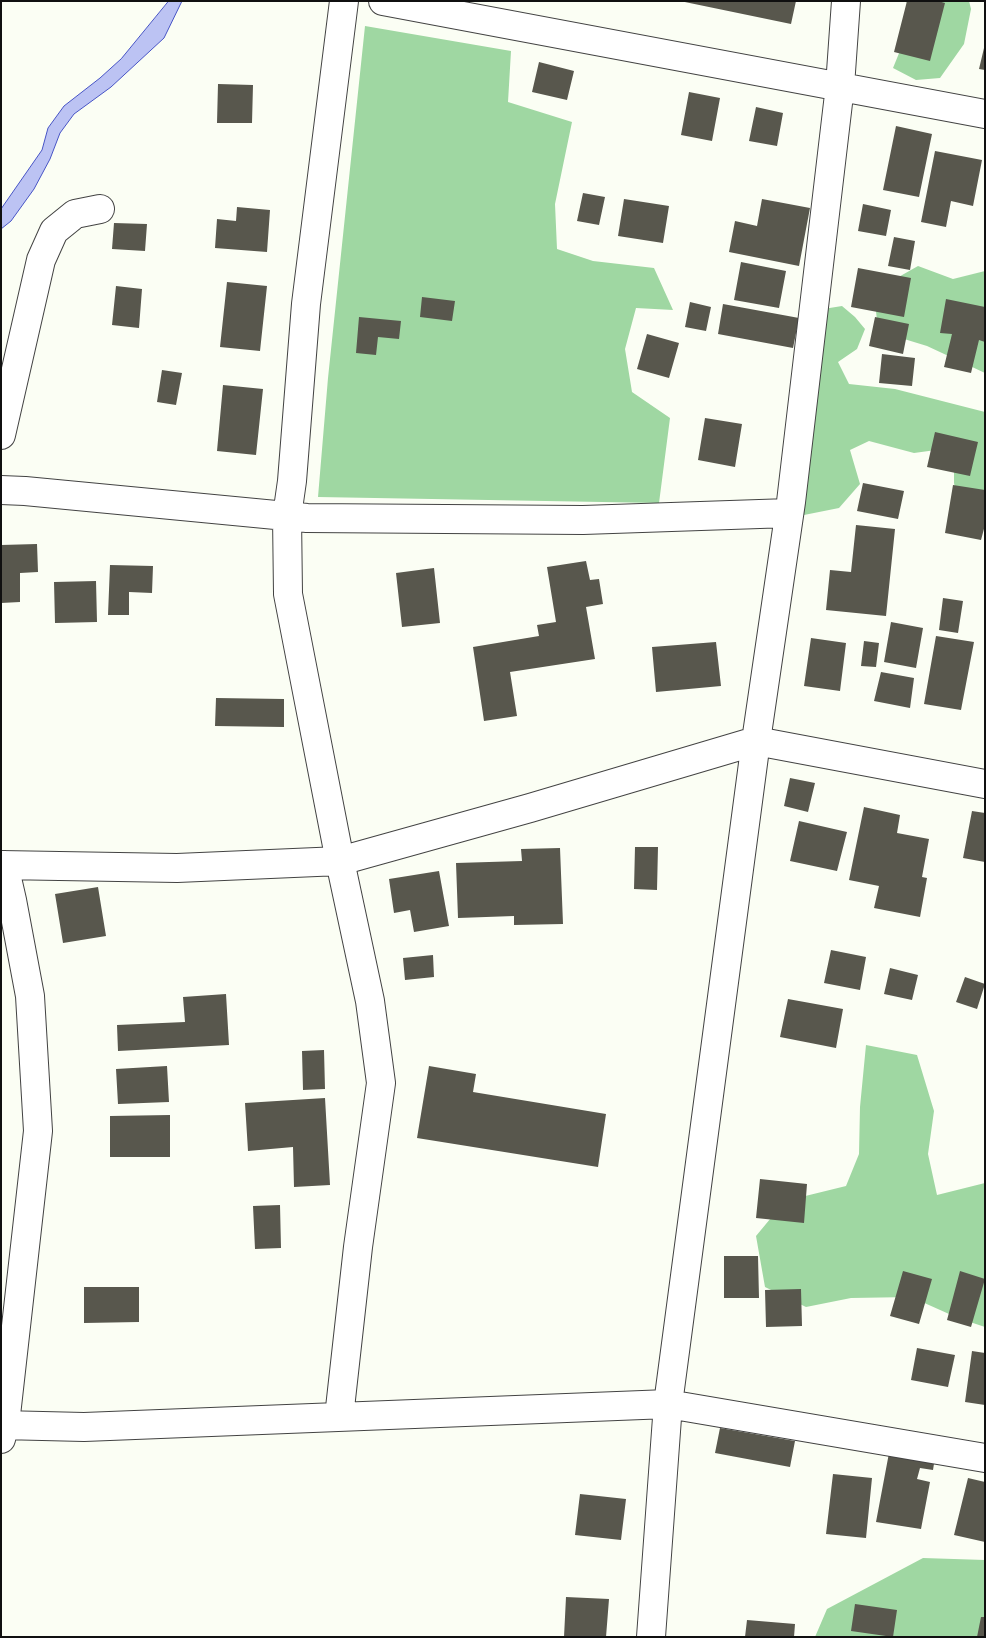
<!DOCTYPE html>
<html>
<head>
<meta charset="utf-8">
<style>
  body { margin:0 }
  #map { position:relative; width:986px; height:1638px; overflow:hidden; background:#fbfef4; font-family:Spectral,serif }
  canvas { display:block }
  .frame { position:absolute; inset:0; border:2px solid #101010; pointer-events:none }
</style>
</head>
<body>
<div id="map">
<canvas width="986" height="1638"></canvas>
<div class="frame"></div>
</div>
<script>
const c = document.querySelector('canvas').getContext('2d');
c.lineJoin = 'round';
function paint(path, color) { c.fillStyle = color; c.fill(path, 'evenodd'); }
function stroke(path, color, width, dash) { c.strokeStyle = color; c.lineWidth = width; c.lineCap = dash ? 'butt' : 'round'; c.setLineDash(dash || []); c.stroke(path); }
paint(new Path2D(`
  M903,1H969L971,9L964,44L940,78L916,80L893,68L906,36L908,3Z
  M365,26L511,51L508,102L572,122L555,204L557,249L593,261L654,268L673,310L636,308L625,349L632,392L670,418L659,503L318,497L328,378Z
  M918,266L953,279L985,271V373L927,346L878,331L876,311L881,287Z
  M842,306L855,317L865,329L857,349L838,362L849,384L895,389L985,412V513L959,508L954,483V461L936,450L914,453L869,441L850,450L860,484L839,508L804,515L783,500L811,311Z
  M866,1045L917,1055L934,1111L928,1154L937,1195L985,1183V1327L958,1318L911,1297L851,1298L806,1307L765,1287L756,1236L785,1201L846,1186L859,1154L860,1107Z
  M923,1558L985,1560V1637H815L827,1609Z`), '#9fd7a2');
const water = new Path2D(`
  M169,1H182L164,38L111,87L74,114L60,133L50,159L34,189L11,221L1,229V209L42,150L48,128L64,106L100,78L121,59Z`);
paint(water, '#bcc3f3');
stroke(water, '#4754c5', 1);
paint(new Path2D(`
  M680,1H796L791,24Z
  M907,1H938L945,3L930,61L894,52Z
  M984,48H985V70L979,69Z
  M539,62L574,71L567,100L532,92Z
  M218,84L253,85L252,123H217Z
  M689,92L720,98L712,141L681,135Z
  M756,107L783,113L777,146L749,141Z
  M896,126L932,134L919,197L883,190Z
  M935,151L982,160L973,206L951,201L946,227L921,222Z
  M583,193L605,197L599,225L577,221Z
  M624,199L669,206L663,243L618,236Z
  M762,199L810,208L799,266L729,252L735,221L757,226Z
  M863,204L891,210L886,236L858,231Z
  M237,207L270,210L267,252L215,248L217,219L236,221Z
  M114,223L147,224L145,251L112,249Z
  M894,237L915,241L910,270L888,266Z
  M741,262L786,271L779,308L734,300Z
  M858,268L911,278L904,317L851,307Z
  M227,282L267,286L260,351L220,347Z
  M116,286L142,289L139,328L112,325Z
  M422,297L455,301L452,321L420,317Z
  M946,299L985,307V342L979,340L971,373L944,367L952,334L940,333Z
  M690,302L711,307L706,331L685,327Z
  M723,304L799,318L793,348L718,334Z
  M359,317L401,321L399,339L378,337L376,355L356,353Z
  M875,317L909,324L903,354L869,346Z
  M647,334L679,343L669,378L637,369Z
  M882,354L915,358L912,386L879,383Z
  M162,370L182,373L176,405L157,402Z
  M223,385L263,389L256,455L217,451Z
  M705,418L742,424L735,467L698,460Z
  M935,432L978,442L970,476L927,467Z
  M863,483L904,491L898,519L857,511Z
  M953,485L985,490V525L981,540L945,533Z
  M856,525L895,529L886,616L826,610L830,570L851,572Z
  M37,544L38,572L20,573V602L1,603V545Z
  M586,561L590,580L599,579L603,604L586,607L595,659L510,672L517,716L484,721L473,647L539,636L537,625L556,622L547,567Z
  M110,565L153,566L152,593L129,592V615H108Z
  M434,568L440,623L402,627L396,573Z
  M96,581L97,622L55,623L54,582Z
  M943,598L963,601L958,633L939,630Z
  M891,622L923,628L916,668L884,662Z
  M936,636L974,642L961,710L924,704Z
  M811,638L846,643L840,691L804,686Z
  M864,641L879,643L876,667L861,666Z
  M716,642L721,686L656,692L652,647Z
  M881,672L914,678L910,708L874,701Z
  M216,698L284,699V727L215,726Z
  M790,778L815,783L808,812L784,806Z
  M864,807L900,815L897,833L929,839L922,877L927,878L920,917L874,908L879,886L849,880Z
  M972,811L985,813V862L963,858Z
  M799,821L847,832L837,871L790,861Z
  M635,847H658L657,890L634,889Z
  M560,848L563,924L514,925V916L458,918L456,863L522,861L521,849Z
  M439,871L449,926L414,932L410,910L394,913L389,879Z
  M98,887L106,936L63,943L55,894Z
  M831,950L866,957L860,990L824,983Z
  M433,955L434,977L405,980L403,958Z
  M890,968L918,975L912,1000L884,994Z
  M965,977L985,984L977,1009L956,1002Z
  M226,994L229,1045L118,1051L117,1025L185,1022L183,997Z
  M788,999L843,1009L836,1048L780,1037Z
  M324,1050L325,1089L303,1090L302,1051Z
  M167,1066L169,1102L118,1104L116,1069Z
  M429,1066L476,1074L473,1092L606,1114L598,1167L417,1138Z
  M325,1098L330,1185L294,1187L293,1147L248,1151L245,1103Z
  M170,1115V1157H110V1116Z
  M760,1179L807,1184L804,1223L756,1218Z
  M280,1205L281,1248L255,1249L253,1206Z
  M724,1256H758L759,1298H724Z
  M903,1271L932,1279L919,1324L890,1316Z
  M960,1271L985,1279L971,1327L947,1320Z
  M84,1287H139V1322L84,1323Z
  M801,1289L802,1326L766,1327L765,1290Z
  M917,1348L955,1355L948,1387L911,1380Z
  M972,1351L985,1353V1405L965,1402Z
  M720,1428L795,1441L790,1467L715,1453Z
  M936,1451L933,1470L920,1468L917,1479L930,1482L921,1529L876,1522L889,1453Z
  M833,1474L872,1478L866,1538L826,1534Z
  M968,1478L985,1482V1542L954,1535Z
  M580,1494L626,1499L621,1540L575,1535Z
  M566,1597L609,1599L606,1637H564Z
  M855,1604L897,1610L893,1637L851,1631Z
  M981,1617H985V1637H977Z
  M747,1620L795,1624L794,1637H745Z`), '#58574d');
const minor = new Path2D(`
  M383,1L985,114
  M1,435L41,260L54,231L75,214L100,209
  M1,490L25,491L307,518L583,520L789,513
  M1,865L177,868L340,861L530,808L756,741L985,784
  M339,1417L358,1247L381,1083L370,1001L340,861L288,594L287,516L292,481L306,304L344,1
  M1,1425L84,1427L668,1404L985,1458
  M1,1439L5,1424L38,1131L30,996L12,900L4,865
  M651,1637L668,1404L756,741L791,502L840,86L846,1`);
stroke(minor, '#434343', 30);
stroke(minor, '#fff', 28);
</script>
</body>
</html>
